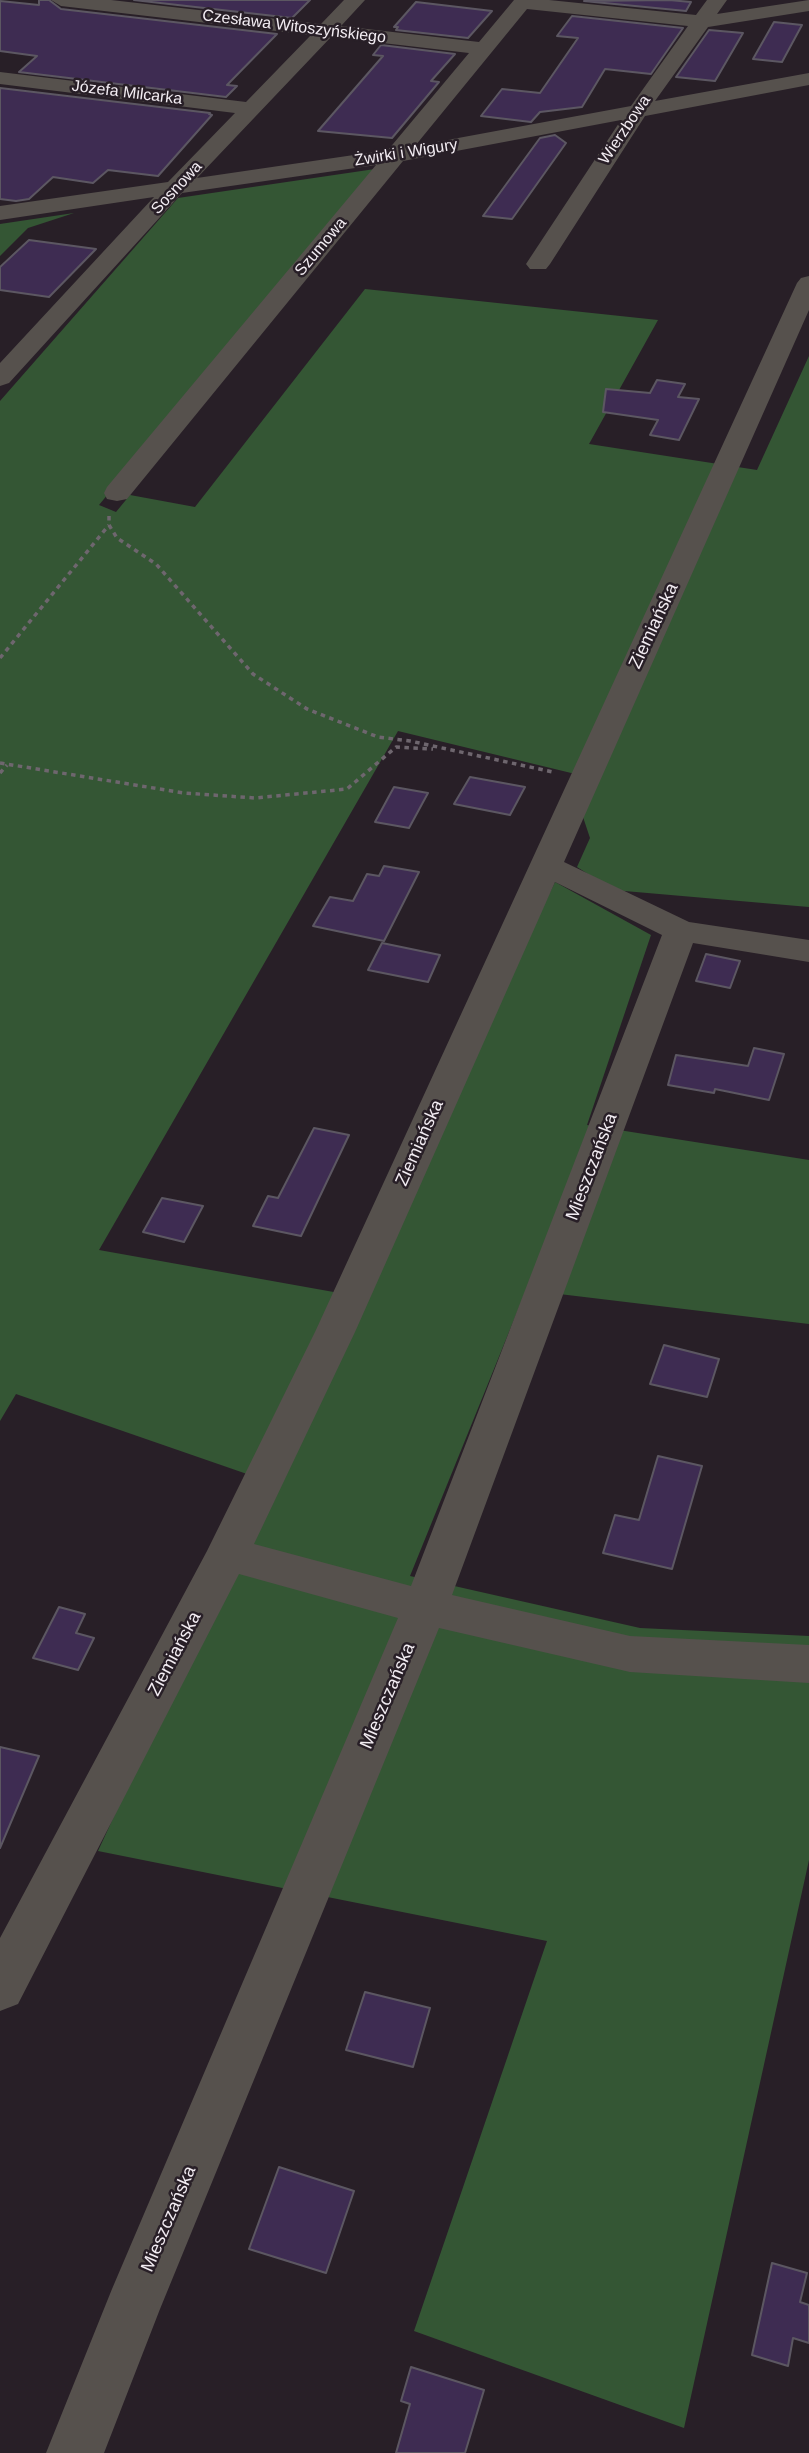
<!DOCTYPE html>
<html>
<head>
<meta charset="utf-8">
<style>
  body { margin:0 }
  canvas { display:block; background:#281f27 }
</style>
</head>
<body>
<canvas width="809" height="2453"></canvas>
<script>
const c = document.querySelector('canvas').getContext('2d');
c.lineJoin = 'round';
function paint(path, color) { c.fillStyle = color; c.fill(path, 'evenodd'); }
function stroke(path, color, width, dash) { c.strokeStyle = color; c.lineWidth = width; c.lineCap = dash ? 'butt' : 'round'; c.setLineDash(dash || []); c.stroke(path); }
function drawText(font, color, halo, rows, align = 'center') {
  c.font = font + ' Arial,sans-serif'; c.lineWidth = 5; c.setLineDash([]); c.textBaseline = 'middle'; c.strokeStyle = halo; c.fillStyle = color; for (const [text, x, y, turn = 0] of rows) {
    c.save(); c.translate(x, y); c.rotate((+turn || 0) * Math.PI / 180); c.textAlign = isNaN(turn) ? turn : align; if (halo) c.strokeText(text, 0, 0); c.fillText(text, 0, 0); c.restore();
  }
}
paint(new Path2D(`
  M375,169L99,505L116,512L130,495L195,507L365,289L658,320L589,444L757,470L809,356V907L613,890L577,867L590,838L582,814L596,779L398,731L99,1250L356,1296L555,882L651,935L587,1125L809,1160V1324L526,1290L410,1576L640,1628L809,1636V1860L684,2428L414,2331L547,1941L98,1851L220,1587L247,1474L16,1394L0,1421V401L178,198Z
  M74,213L28,228L0,256V224Z`), '#345634');
const building = new Path2D(`
  M39,0H49L61,9L277,34L227,85L237,86L226,97L19,72L37,56L0,51V1L39,5Z
  M134,0H310L292,18Z
  M669,0L691,2L686,11L584,1Z
  M416,2L492,11L468,38L396,30L398,27H394Z
  M572,16L683,28L651,74L605,69L582,107L540,112L531,122L481,116L502,89L540,93L578,38L557,36Z
  M774,22L802,25L782,62L753,59Z
  M709,30L743,33L715,81L676,77Z
  M381,45L455,54L431,81L439,82L392,138L318,131L383,56L373,55Z
  M0,88L210,113L209,114L212,115L158,176L108,170L93,183L53,177L29,199L16,201L0,199Z
  M555,135L566,143L512,219L483,216L540,138Z
  M29,240L96,249L49,297L0,290V267Z
  M657,380L685,384L678,397L699,399L679,440L650,435L658,420L603,412L606,389L650,393Z
  M470,777L525,787L510,815L454,804Z
  M394,787L428,793L409,828L375,822Z
  M384,866L419,872L384,941L313,926L330,897L353,901L367,874L379,876Z
  M382,943L440,955L428,982L368,970Z
  M706,954L740,961L730,988L696,981Z
  M754,1048L784,1054L769,1100L715,1089L714,1093L668,1085L676,1055L748,1066Z
  M314,1128L349,1135L301,1236L253,1226L268,1196L278,1198Z
  M162,1198L203,1206L184,1242L143,1232Z
  M664,1345L719,1359L707,1397L650,1384Z
  M658,1456L702,1466L672,1569L603,1553L615,1515L639,1520Z
  M59,1607L85,1614L76,1633L94,1638L78,1670L33,1658Z
  M0,1747L39,1756L0,1848Z
  M365,1992L430,2008L413,2067L346,2050Z
  M279,2167L354,2191L326,2273L249,2249Z
  M772,2263L807,2273L800,2302L809,2305V2343L793,2338L788,2366L752,2355Z
  M411,2367L484,2390L465,2453H396L410,2404L401,2401Z`);
paint(building, '#3e2c52');
stroke(building, '#5c5762', 2);
stroke(new Path2D(`
  M109,516V525L117,538L156,564L253,674L307,709L378,737L410,741L553,772
  M0,658L109,525
  M0,763L184,793L255,798L347,789L396,747L433,749
  M0,773L7,765`), '#6e666e', 3.5, [4.5, 4.5]);
paint(new Path2D(`
  M51,0H111L321,24L344,0H365L341,26L479,42L514,0H549L696,15L707,0H727L717,14L809,0V11L708,27L655,101L809,73V85L645,116L550,264L546,269H530L526,264L621,120L403,161L127,499L117,501L107,499L104,493L107,487L376,165L182,193L9,383L0,386V363L154,197L0,220V206L168,182L235,113L0,84V72L246,102L311,35L61,6ZM527,9L688,26L631,106L415,146ZM331,37L469,53L388,150L197,178Z
  M809,276V310L564,862L689,922L809,940V962L693,943L452,1595L630,1636L809,1645V1683L630,1672L439,1628L160,2309L104,2453H46L112,2289L398,1618L239,1574L18,2004L0,2011V1938L207,1551L315,1332L797,283L801,278ZM555,882L662,935L411,1586L254,1544L355,1332Z`), '#56514d');
drawText('16px', '#f2ecf2', '#281f27', [
  ["Czesława Witoszyńskiego",294,27,7],
  ["Józefa Milcarka",127,93,7],
  ["Wierzbowa",625,130,-56],
  ["Żwirki i Wigury",406,153,-9],
  ["Sosnowa",177,188,-47],
  ["Szumowa",321,247,-50]
]);
drawText('18px', '#f2ecf2', '#281f27', [
  ["Ziemiańska",654,626,-65],
  ["Ziemiańska",420,1143,-66],
  ["Mieszczańska",592,1167,-69],
  ["Ziemiańska",175,1654,-62],
  ["Mieszczańska",388,1696,-67],
  ["Mieszczańska",169,2219,-67]
]);
</script>
</body>
</html>
